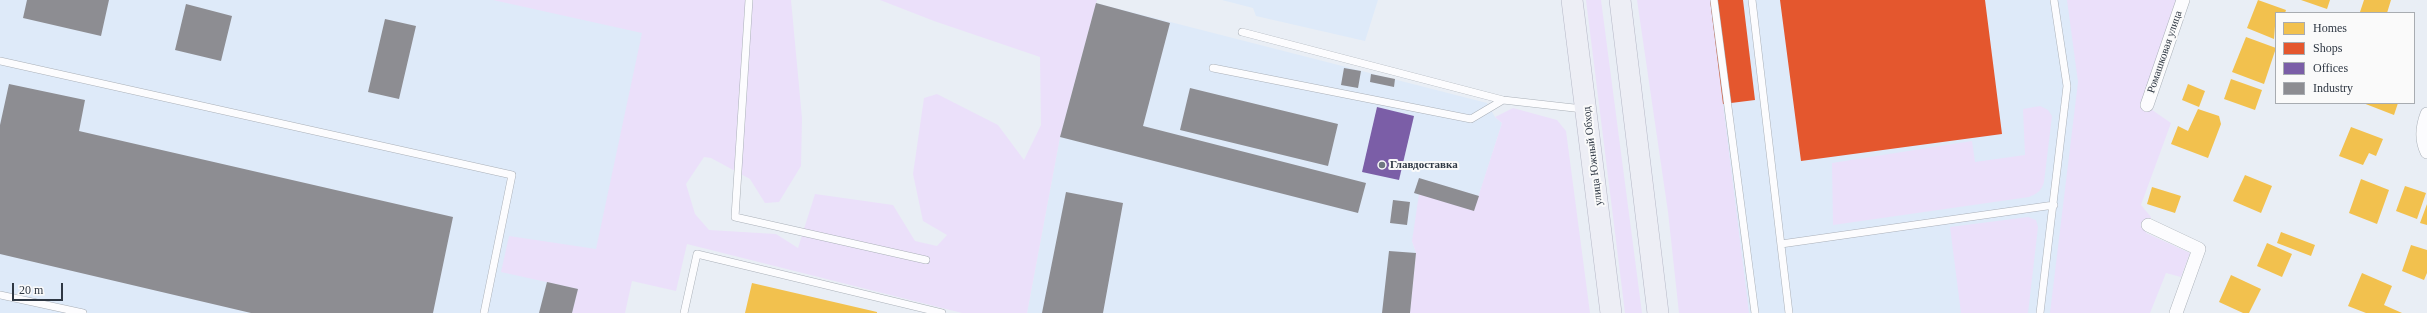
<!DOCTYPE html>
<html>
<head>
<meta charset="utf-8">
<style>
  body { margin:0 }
  #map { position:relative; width:2427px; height:313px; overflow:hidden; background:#e9eef5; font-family:Georgia,serif }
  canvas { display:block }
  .legend { position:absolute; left:2275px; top:12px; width:140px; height:92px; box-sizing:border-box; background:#fafafa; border:1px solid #a8acb1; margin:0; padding:5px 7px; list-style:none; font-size:12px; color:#2e3743 }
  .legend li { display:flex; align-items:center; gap:8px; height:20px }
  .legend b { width:20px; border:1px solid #a8acb1 }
  .scale { position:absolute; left:12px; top:283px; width:51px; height:18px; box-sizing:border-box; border:2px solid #2e3743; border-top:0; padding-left:5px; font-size:12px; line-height:14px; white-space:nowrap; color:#2e3743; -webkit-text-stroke:3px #fafafa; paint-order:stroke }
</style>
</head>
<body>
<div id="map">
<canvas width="2427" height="313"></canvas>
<ul class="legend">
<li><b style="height:11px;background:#f2c14e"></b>Homes</li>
<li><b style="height:11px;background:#e4572e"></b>Shops</li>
<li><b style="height:11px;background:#7b5ea7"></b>Offices</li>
<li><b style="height:11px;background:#8d8d92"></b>Industry</li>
</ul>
<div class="scale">20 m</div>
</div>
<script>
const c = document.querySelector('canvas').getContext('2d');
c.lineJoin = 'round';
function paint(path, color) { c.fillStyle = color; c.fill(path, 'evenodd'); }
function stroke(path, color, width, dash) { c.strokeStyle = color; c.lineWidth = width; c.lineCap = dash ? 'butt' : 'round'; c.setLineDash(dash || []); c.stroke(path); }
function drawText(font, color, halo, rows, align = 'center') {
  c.font = font + ' Georgia,serif'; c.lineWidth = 4; c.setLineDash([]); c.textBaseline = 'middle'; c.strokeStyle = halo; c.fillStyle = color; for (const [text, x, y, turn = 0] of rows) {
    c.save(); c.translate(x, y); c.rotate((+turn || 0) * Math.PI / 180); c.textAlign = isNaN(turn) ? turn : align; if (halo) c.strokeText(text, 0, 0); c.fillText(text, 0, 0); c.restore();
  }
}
paint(new Path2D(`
  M0,0H691L620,313H0Z
  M1222,0H1378L1365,41L1256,16L1253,8Z
  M1698,0H2158L2087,215L2142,313H1727Z
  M1096,3L1487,103L1495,117L1502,123L1474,211L1412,241L1416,253L1410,313H1027L1060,137Z`), '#deeaf9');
paint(new Path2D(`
  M493,0H791L802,118L801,166L779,202L765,203L750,179L711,158L704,157L686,184L695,214L709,230L776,234L798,248L815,194L893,205L915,241L937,246L947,235L923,221L913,174L924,98L937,94L998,125L1024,160L1041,125L1040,57L934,21L880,0H1097L1060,137L1027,313H962L687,244L676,291L632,281L625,313H572L578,289L501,272L509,236L596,249L642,33Z
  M1586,0H1601L1642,313H1625Z
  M1637,0H1710L1749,313H1679L1668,212Z
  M2067,0H2179L2142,103L2171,123L2141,205L2151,217L2146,233L2190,253L2181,277L2166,273L2150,313H2050L2078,82Z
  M2040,106L2048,110L2052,116L2044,182C2042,190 2037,194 2029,197L1833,225L1832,163L1972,141L1975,162L2025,155L2023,109Z
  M1513,108L1557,120L1566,131L1590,313H1410L1416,253L1412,241L1419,194L1474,210L1502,123L1495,117Z
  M2028,217L2036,220L2038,227L2028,313H1961L1950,227Z`), '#ebe0fa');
paint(new Path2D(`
  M2258,0L2286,10L2285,13H2276L2274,39L2247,28Z
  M2301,0H2330L2327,9Z
  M2364,0H2391L2387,13H2364L2360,12Z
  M2246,37L2276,48L2264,84L2232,72Z
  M2231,79L2262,90L2255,110L2224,99Z
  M2188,84L2205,91L2199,107L2182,100Z
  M2363,103H2398L2394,115Z
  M2198,109L2219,116L2221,124L2208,158L2171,144L2178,126L2188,131Z
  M2351,127L2383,139L2376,156L2369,153L2363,165L2339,156Z
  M2245,175L2272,186L2261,213L2233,201Z
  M2361,179L2389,190L2377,224L2349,213Z
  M2405,186L2426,193L2417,219L2396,211Z
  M2152,187L2181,196L2175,213L2147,204Z
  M2427,204V225L2420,223Z
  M2281,232L2315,245L2311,256L2277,243Z
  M2267,243L2292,254L2282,277L2257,266Z
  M2411,245L2427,250V273L2424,280L2402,271Z
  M2362,273L2392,286L2384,305L2402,313H2366L2348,306Z
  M2231,275L2261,289L2249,313H2243L2219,302Z
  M752,283L877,312V313H745Z`), '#f2c14e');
paint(new Path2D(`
  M1710,0H1743L1755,100L1723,104Z
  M1780,0H1985L2002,134L1801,161Z`), '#e4572e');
paint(new Path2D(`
  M1377,107L1414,116L1399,180L1362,172Z`), '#7b5ea7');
paint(new Path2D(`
  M27,0H109L101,36L23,18Z
  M1096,3L1170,23L1143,126L1366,183L1358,213L1060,137Z
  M186,4L232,16L221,61L175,50Z
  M385,19L416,26L399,99L368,92Z
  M1344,68L1361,71L1358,88L1341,85Z
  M1371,74L1395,79L1394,87L1370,82Z
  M9,84L85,100L79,131L453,217L433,313H251L0,254V125Z
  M1190,88L1338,124L1328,166L1180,130Z
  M1419,178L1479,196L1474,211L1414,193Z
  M1066,192L1123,203L1103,313H1042Z
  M1393,200L1410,202L1407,225L1390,223Z
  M1389,251L1416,253L1410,313H1382Z
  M547,282L578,289L572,313H539Z`), '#8d8d92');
const lane = new Path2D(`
  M749,0L735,217L926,260
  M1714,0L1755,313
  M1752,0L1789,313
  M1242,32L1503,100
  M0,61L512,175L484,313
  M1213,68L1471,119L1503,100L1583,109
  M1781,244L2054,205
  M0,295L83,313
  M684,313L697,254L942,313
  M2040,313L2067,86L2054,0`);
const street = new Path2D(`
  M2147,105L2183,0
  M2427,114C2422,127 2421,140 2427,152
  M2148,225L2199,249L2176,313`);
const primary = new Path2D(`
  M1572,0L1611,313
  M1620,0L1658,313`);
stroke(lane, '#aab0b8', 8);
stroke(street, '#aab0b8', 14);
stroke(primary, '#b5b7c6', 22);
stroke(lane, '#fcfcfe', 7);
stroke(street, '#fcfcfe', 13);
stroke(primary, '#edeef5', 21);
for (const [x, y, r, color] of [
  [1382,165,4,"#6f7781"]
]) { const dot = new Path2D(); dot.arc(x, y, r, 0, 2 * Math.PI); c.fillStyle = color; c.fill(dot); stroke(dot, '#fafafa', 1.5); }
drawText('11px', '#2e3743', '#fafafa', [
  ["Ромашковая улица",2165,52,-71],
  ["улица Южный Обход",1593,156,-97]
]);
drawText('bold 11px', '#2e3743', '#fafafa', [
  ["Главдоставка",1390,165]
], 'left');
</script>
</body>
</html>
